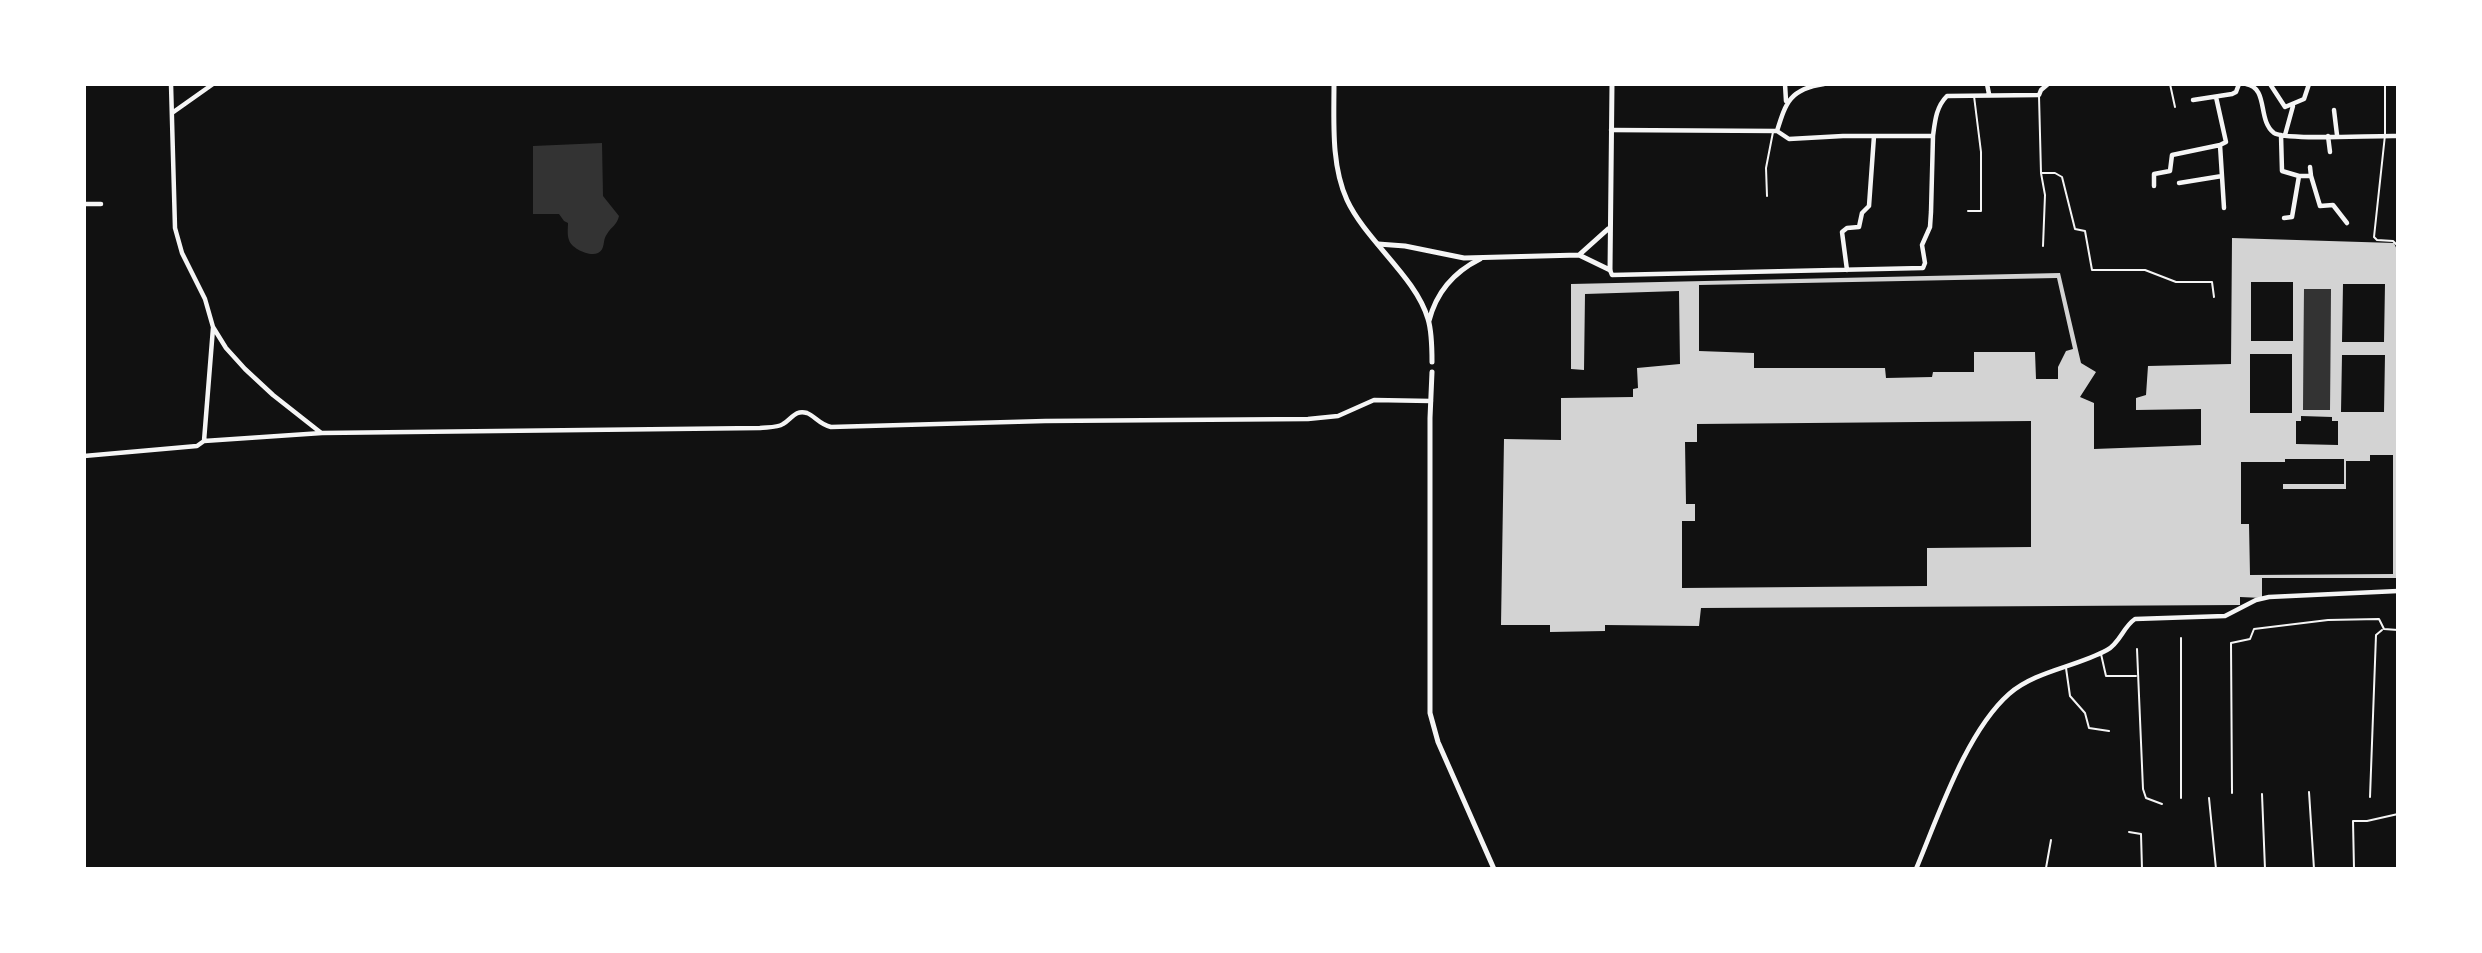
<!DOCTYPE html>
<html>
<head>
<meta charset="utf-8">
<style>
  body { margin:0 }
  #map { position:relative; width:2482px; height:953px; overflow:hidden; background:#111; font-family:Quicksand,sans-serif }
  canvas { display:block }
  .frame { position:absolute; inset:0; border:86px solid #fff; pointer-events:none }
</style>
</head>
<body>
<div id="map">
<canvas width="2482" height="953"></canvas>
<div class="frame"></div>
</div>
<script>
const c = document.querySelector('canvas').getContext('2d');
c.lineJoin = 'round';
function paint(path, color) { c.fillStyle = color; c.fill(path, 'evenodd'); }
function stroke(path, color, width, dash) { c.strokeStyle = color; c.lineWidth = width; c.lineCap = dash ? 'butt' : 'round'; c.setLineDash(dash || []); c.stroke(path); }
paint(new Path2D(`
  M602,143L603,196L619,216C617,225 612,226 607,234C602,240 606,249 598,253C589,257 571,248 569,240C567,235 568,228 568,223L564,221L559,214H533V146Z
  M2304,289H2331L2330,410H2303Z`), '#333');
paint(new Path2D(`
  M2232,238L2394,243L2398,252L2397,578H2262V598L2240,597V605L1701,608L1699,626L1605,625V631L1550,632V625H1501L1504,439L1561,440V398L1633,397V389L1638,388L1637,368L1680,364L1679,291L1585,294L1584,370L1571,369V284L2060,273L2081,363L2096,372L2080,397L2094,403V449L2201,445V409L2136,410V398L2146,395L2148,366L2231,364ZM2057,278L2073,349L2066,351L2058,367V379H2036L2035,352H1974V372H1933L1932,377L1886,378L1885,368H1754V353L1699,351V285ZM2251,282H2293V341H2251ZM2343,284H2385L2384,342H2342ZM2304,289H2331L2330,410H2303ZM2250,354H2292V413H2250ZM2342,355H2385L2384,412H2341ZM2301,416L2332,417V421H2338V445L2296,444V421H2301ZM2031,421V547L1927,548V586L1682,588V521H1695V504H1686L1685,442H1697V424ZM2370,455H2393V574L2250,575L2249,524H2241V462H2285V459H2344V484H2283V489H2346V461H2370Z`), '#d3d3d3');
stroke(new Path2D(`
  M2170,84L2175,107
  M2385,84V135L2374,237L2377,240L2393,241L2398,246
  M2039,96L2041,173L2045,195L2043,246
  M2041,173H2055L2062,177L2075,229L2085,231L2092,270H2145L2176,282H2212L2214,297
  M1767,196L1766,168L1773,132
  M1968,211H1981V152L1974,96
  M2181,638V798
  M2137,649L2143,789L2146,798L2162,804
  M2101,654L2106,676H2136
  M2066,668L2070,696L2085,713L2089,728L2109,731
  M2309,792L2314,869
  M2232,793L2231,643L2250,639L2254,629L2328,620L2379,619L2384,629L2398,630
  M2262,794L2265,869
  M2370,797L2376,635L2382,630
  M2209,798L2216,869
  M2129,832L2141,834L2142,869
  M2051,840L2046,868L2058,869
  M2088,869H2102
  M2354,869L2353,821H2367L2398,814`), '#f5f5f5', 2);
stroke(new Path2D(`
  M171,84L175,228L182,253L205,299L213,327L226,348L245,369L273,395L320,432
  M1785,84L1786,101
  M1987,84L1989,94
  M2246,84C2269,88 2257,120 2274,133C2285,141 2377,135 2398,136
  M2270,84L2285,107L2304,99L2309,84
  M2193,100L2232,94L2236,92L2239,84
  M2334,110L2337,135
  M172,113L213,84
  M1611,130L1777,131
  M1777,131L1789,139L1843,136H1933C1935,121 1936,107 1947,96L2039,95L2041,90L2048,84
  M1777,131C1786,102 1790,89 1824,84
  M2281,135L2282,171L2299,176H2311L2320,206L2333,205L2347,223
  M2285,135L2293,106
  M2328,136L2330,152
  M2220,145L2224,208
  M2310,167L2311,176
  M2179,183L2222,176
  M2154,186V174L2170,171L2172,155L2220,145L2226,142L2216,97
  M84,204H101
  M2284,218L2292,217L2299,176
  M1610,270L1612,275L1923,268L1925,263L1922,245L1930,227L1931,212L1933,136
  M1847,270L1842,232L1847,228L1859,227L1862,213L1869,206L1874,136
  M204,441L213,328
  M84,456L197,446L204,441L322,433L760,428C767,427 777,428 783,424C791,420 795,409 807,413C815,416 819,424 831,427L1045,421L1308,419L1338,416L1374,400L1431,401
  M1916,869C1938,817 1966,732 2009,694C2035,671 2076,667 2107,650C2120,643 2123,627 2135,619L2225,616L2256,600L2269,597L2398,591`), '#f5f5f5', 4.5);
stroke(new Path2D(`
  M1378,244L1405,246L1464,258L1579,255L1610,270L1612,84
  M1579,255L1608,229`), '#f5f5f5', 5);
stroke(new Path2D(`
  M1334,84C1334,122 1331,165 1347,200C1366,241 1416,277 1428,319C1432,332 1432,348 1432,362
  M1429,321C1436,293 1454,272 1480,259
  M1432,372L1430,418V713L1438,742L1494,869`), '#f5f5f5', 5);
</script>
</body>
</html>
